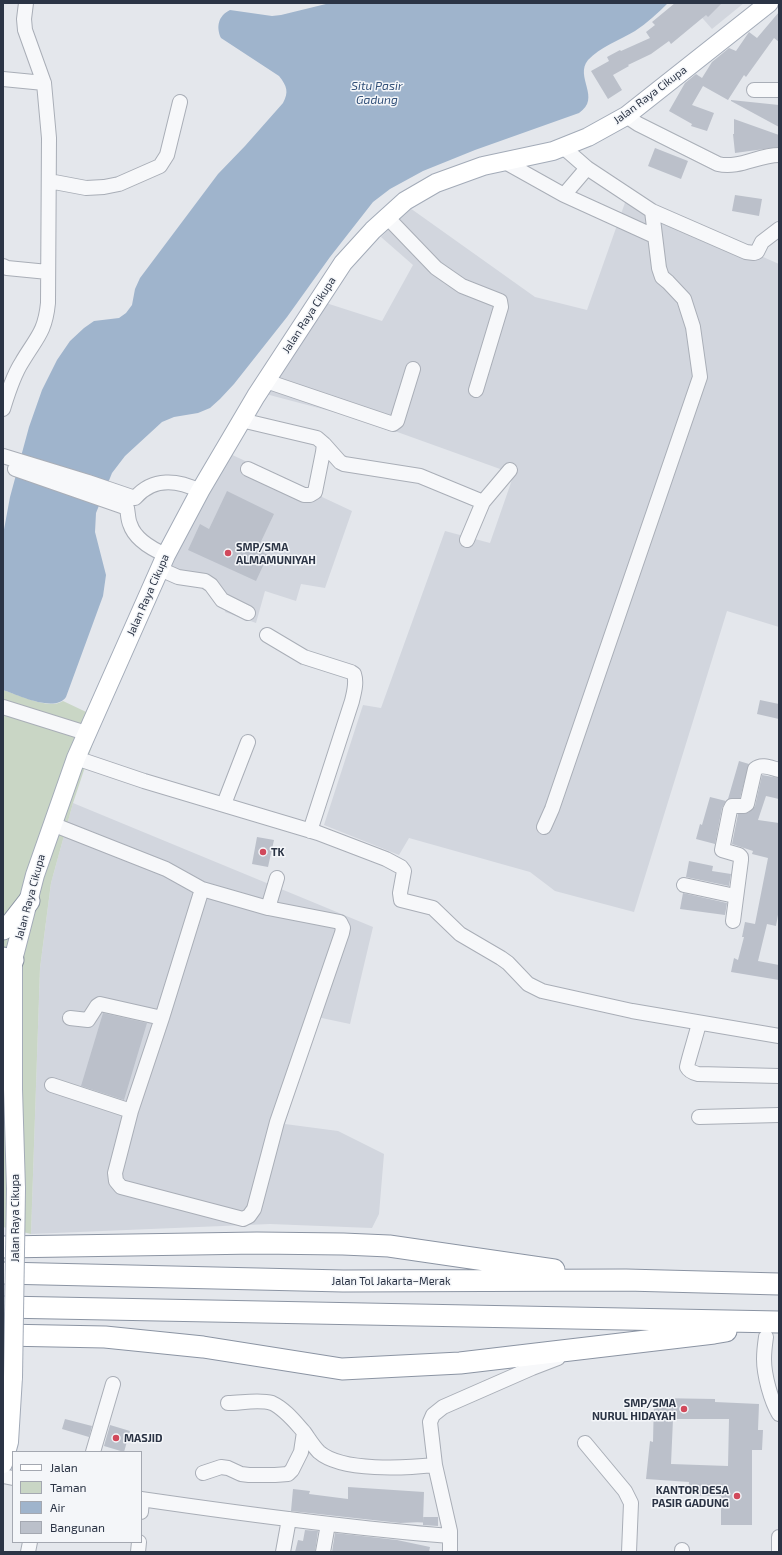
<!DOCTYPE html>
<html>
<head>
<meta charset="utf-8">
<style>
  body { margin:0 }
  #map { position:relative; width:782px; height:1555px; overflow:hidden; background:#e4e7ec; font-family:"Exo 2",sans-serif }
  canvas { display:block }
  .frame { position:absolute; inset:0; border:4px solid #2b3445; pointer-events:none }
  .legend { position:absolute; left:12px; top:1451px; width:130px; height:92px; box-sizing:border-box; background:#f4f6f9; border:1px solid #a4a8b1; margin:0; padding:5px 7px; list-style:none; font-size:12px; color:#2b3445 }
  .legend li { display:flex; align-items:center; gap:8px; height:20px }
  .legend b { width:20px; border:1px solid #a4a8b1 }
</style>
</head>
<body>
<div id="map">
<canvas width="782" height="1555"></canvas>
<div class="frame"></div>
<ul class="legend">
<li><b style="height:5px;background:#fff"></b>Jalan</li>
<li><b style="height:11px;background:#c9d6c5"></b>Taman</li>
<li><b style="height:11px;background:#9fb4cc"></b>Air</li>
<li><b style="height:11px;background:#bbc0ca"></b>Bangunan</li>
</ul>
</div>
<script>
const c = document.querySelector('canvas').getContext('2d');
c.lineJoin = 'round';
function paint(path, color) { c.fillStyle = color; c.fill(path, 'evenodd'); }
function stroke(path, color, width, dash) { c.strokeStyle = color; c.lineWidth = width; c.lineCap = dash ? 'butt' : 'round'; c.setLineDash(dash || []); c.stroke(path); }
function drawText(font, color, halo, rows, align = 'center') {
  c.font = font + ' "Exo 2",sans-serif'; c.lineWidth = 3; c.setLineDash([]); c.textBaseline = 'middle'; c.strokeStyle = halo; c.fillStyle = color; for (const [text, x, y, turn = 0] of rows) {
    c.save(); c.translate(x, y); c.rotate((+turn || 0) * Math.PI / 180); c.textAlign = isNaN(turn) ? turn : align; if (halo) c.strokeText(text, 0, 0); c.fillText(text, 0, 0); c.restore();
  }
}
paint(new Path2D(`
  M689,3H744L712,29Z
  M627,197L779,264V627L727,611L634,912L555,891L530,872L409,838L399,855L324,825L363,705L381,708L445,531L490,543L514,474L364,420L262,393L326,303L382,321L413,265L381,237L410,208L535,297L587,310Z
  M226,452L352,511L325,588L301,584L296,601L265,591L256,623L225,612L229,598L161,573Z
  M73,803L373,927L350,1024L317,1017L285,1124L338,1131L384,1154L379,1214L372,1228L270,1224L31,1234L40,968L51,883Z`), '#d2d6de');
paint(new Path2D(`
  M3,690C19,695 49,710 63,701L101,719L73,803L51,883L40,968L31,1234L3,1227Z`), '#c9d6c5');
paint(new Path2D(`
  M330,3H668C658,13 647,23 635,31C620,40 600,47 588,60C574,77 602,98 579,113L475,150L423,171L390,189L373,202L330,257L287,317L234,384L220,399L210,408L198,413L174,417L162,422L125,456L112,473L96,513L95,532L106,575L103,596L66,697C55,713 18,695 3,690V535L10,497L29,427L42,390L57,360L70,341L84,328L94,321L119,318L126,313L132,305L135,289L140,278L218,174L245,146L283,103C289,92 287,86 279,76L221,38C216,27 218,16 230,10L272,16L281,15Z`), '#9fb4cc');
paint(new Path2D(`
  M675,3H722L708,17L706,15L671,44L669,41L651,54L628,65L629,66L613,75L622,90L608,99L591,71L609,61L607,57L620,50L621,51L650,38L646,32L655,25L652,22Z
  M779,12V42L774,38L746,77L744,75L728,100L703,86L692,105L714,113L707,131L691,126L692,124L669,111L685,83L696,74L702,78L712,62L729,48L736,51L749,32L757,38Z
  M731,100L779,105V127L731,101Z
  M734,119L779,135V147L735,153L733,134H734Z
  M655,148L688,161L681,179L648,166Z
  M735,195L762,199L759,216L732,211Z
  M227,491L274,514L257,550L268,555L256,581L188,550L200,524L209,529Z
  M760,700L779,704V719L757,714Z
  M739,761L749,764L740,798L728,799Z
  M762,775L779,778V799L766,796L758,820L779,823V909L776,926L767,924L758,961L779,965V980L731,972L734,958L738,960L744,937H742L745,922L755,924L768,858L752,854L753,851L732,844L738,814L748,813L755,806Z
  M710,797L726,801L722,808L715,844L696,839L700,824L702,825Z
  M257,837L274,840L268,867L252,864Z
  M689,861L713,866L712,871L731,874L729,886L686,877Z
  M683,893L727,903L725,915L680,909Z
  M103,1013L147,1023L124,1100L81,1086Z
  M654,1398L715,1399V1402L759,1404L758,1430H763L762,1450H752V1525H721V1496L688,1495L689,1482L646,1479L650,1441L653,1442ZM673,1419H729L728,1466L671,1464Z
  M65,1419L92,1426L89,1437L62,1429Z
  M110,1425L130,1431L124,1452L104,1446Z
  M348,1487L424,1492L423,1522L400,1523L291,1511L293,1489L310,1491L309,1494L348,1499Z
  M423,1517H438V1526L423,1525Z
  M305,1530L318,1531L315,1552H295L298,1540L303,1541Z
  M335,1533L397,1540L430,1547L429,1552H332Z`), '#bbc0ca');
const minor = new Path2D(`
  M3,79L44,83
  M754,90H779
  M626,116L638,124L718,164C739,169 758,155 779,155
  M563,147L587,168L652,211L746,252L754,253L757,252L762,242L779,229
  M505,162L564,195
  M587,168L564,195L654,236
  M49,181L86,188L104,187L119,184L160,166L167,155L180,102
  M386,216L436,268L462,286L500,301L501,307L476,390
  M3,266L7,268L48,272
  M266,381L393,424L397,421L413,369
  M3,409C8,393 13,376 22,362C36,338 45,333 48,303L49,138L44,83L25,30L24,19L26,3
  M241,420L317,438L324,444L323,452L315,492L310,495H304L248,469
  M324,444L340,462L344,464L420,476L483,502L510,470
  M3,456L88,482L135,498C153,477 178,480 200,491
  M15,469L127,508C128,513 128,520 130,524C135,540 152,549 166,555
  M467,540L483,502
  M160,569L178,577L205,581L211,585L222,600L248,613
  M267,635L304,657L351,672L354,674C357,683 354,692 352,701L310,831
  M3,707L86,733
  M76,758L144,781L318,833L386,859L401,867L404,871L400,893L401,900L433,908L460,934L501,958L508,963L528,984L542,991L632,1011L779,1036
  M224,804L248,742
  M52,824L166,869L202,889L162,1018L131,1111L115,1173L116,1181L121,1187L243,1219L249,1216L254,1209L277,1122L342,933L343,928L340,922L268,908L202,889
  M544,827L552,809L700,377L693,327L684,299L668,282L662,277L659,268L652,211
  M684,885L735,896
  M268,908L277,878
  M733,921L741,860V857L739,855L722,850L730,810L732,806H744L747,804L755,769C762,763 771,768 779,770
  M70,1018L88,1020L97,1006L100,1004L162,1018
  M699,1023C698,1029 687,1064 687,1067C689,1071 694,1073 698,1074L779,1076
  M52,1085L131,1111
  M699,1117L779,1115
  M766,1337C765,1344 764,1352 764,1359C764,1375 771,1401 779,1414
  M304,1432C309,1439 313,1446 319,1452C342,1472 406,1468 435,1465
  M585,1443L625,1491L631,1503L629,1552
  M93,1452L113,1384
  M203,1473L221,1467L228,1468L241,1474L249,1475H275L288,1474L292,1470L301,1452L304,1432C295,1422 285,1409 272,1403C259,1399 241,1403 228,1403
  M3,1476L13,1478
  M141,1499C244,1514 347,1528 450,1536
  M141,1512L142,1499
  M28,1552L30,1542
  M138,1552L139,1542
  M283,1552L289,1519
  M323,1552L328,1524
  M450,1552V1531L435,1465L430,1422L433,1415L443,1407L532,1368L558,1358
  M682,1552V1550
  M779,1552V1537`);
const major = new Path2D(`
  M16,1189L13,1089V960L35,875L76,758L166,555L200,491L256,396L343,263L373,230L405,201L436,183L483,166L553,151L588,137L626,116L769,3
  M3,1464L9,1442L13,1377`);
const highway = new Path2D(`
  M3,929L11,924L29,901
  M3,958L13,960
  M3,1247L257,1243L343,1244L389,1246L554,1270
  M3,1273L343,1281L626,1280L779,1284
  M3,1307L779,1322
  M3,1335L105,1337L203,1347L342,1369L460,1363L714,1333L726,1331`);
stroke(minor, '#a9aeb7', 16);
stroke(major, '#a3abb8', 20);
stroke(highway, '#8b94a3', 23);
stroke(minor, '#f7f8fa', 14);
stroke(major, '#fff', 18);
stroke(highway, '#fff', 21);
const majorBridge = new Path2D(`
  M13,1377L16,1189`);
stroke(majorBridge, '#a3abb8', 20, []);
stroke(majorBridge, '#fff', 18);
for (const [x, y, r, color] of [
  [228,553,4,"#d1495b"],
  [263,852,4,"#d1495b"],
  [684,1409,4,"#d1495b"],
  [116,1438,4,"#d1495b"],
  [737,1496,4,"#d1495b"]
]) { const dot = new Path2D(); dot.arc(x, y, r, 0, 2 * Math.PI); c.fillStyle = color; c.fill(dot); stroke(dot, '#f4f6f9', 1.5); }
drawText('11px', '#2b3445', '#f4f6f9', [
  ["Jalan Raya Cikupa",650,95,-37],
  ["Jalan Raya Cikupa",309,315,-57],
  ["Jalan Raya Cikupa",148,595,-66],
  ["Jalan Raya Cikupa",30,897,-75],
  ["Jalan Raya Cikupa",15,1218,-90],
  ["Jalan Tol Jakarta–Merak",391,1281]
]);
drawText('bold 11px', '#2b3445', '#f4f6f9', [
  ["SMP/SMA",236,547],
  ["ALMAMUNIYAH",236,560],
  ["TK",271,852],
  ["SMP/SMA",676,1403,"right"],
  ["NURUL HIDAYAH",676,1416,"right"],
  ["MASJID",124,1438],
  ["KANTOR DESA",729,1490,"right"],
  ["PASIR GADUNG",729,1503,"right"]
], 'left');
drawText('italic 12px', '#34527a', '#f4f6f9', [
  ["Situ Pasir",377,86],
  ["Gadung",377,100]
]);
</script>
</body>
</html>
